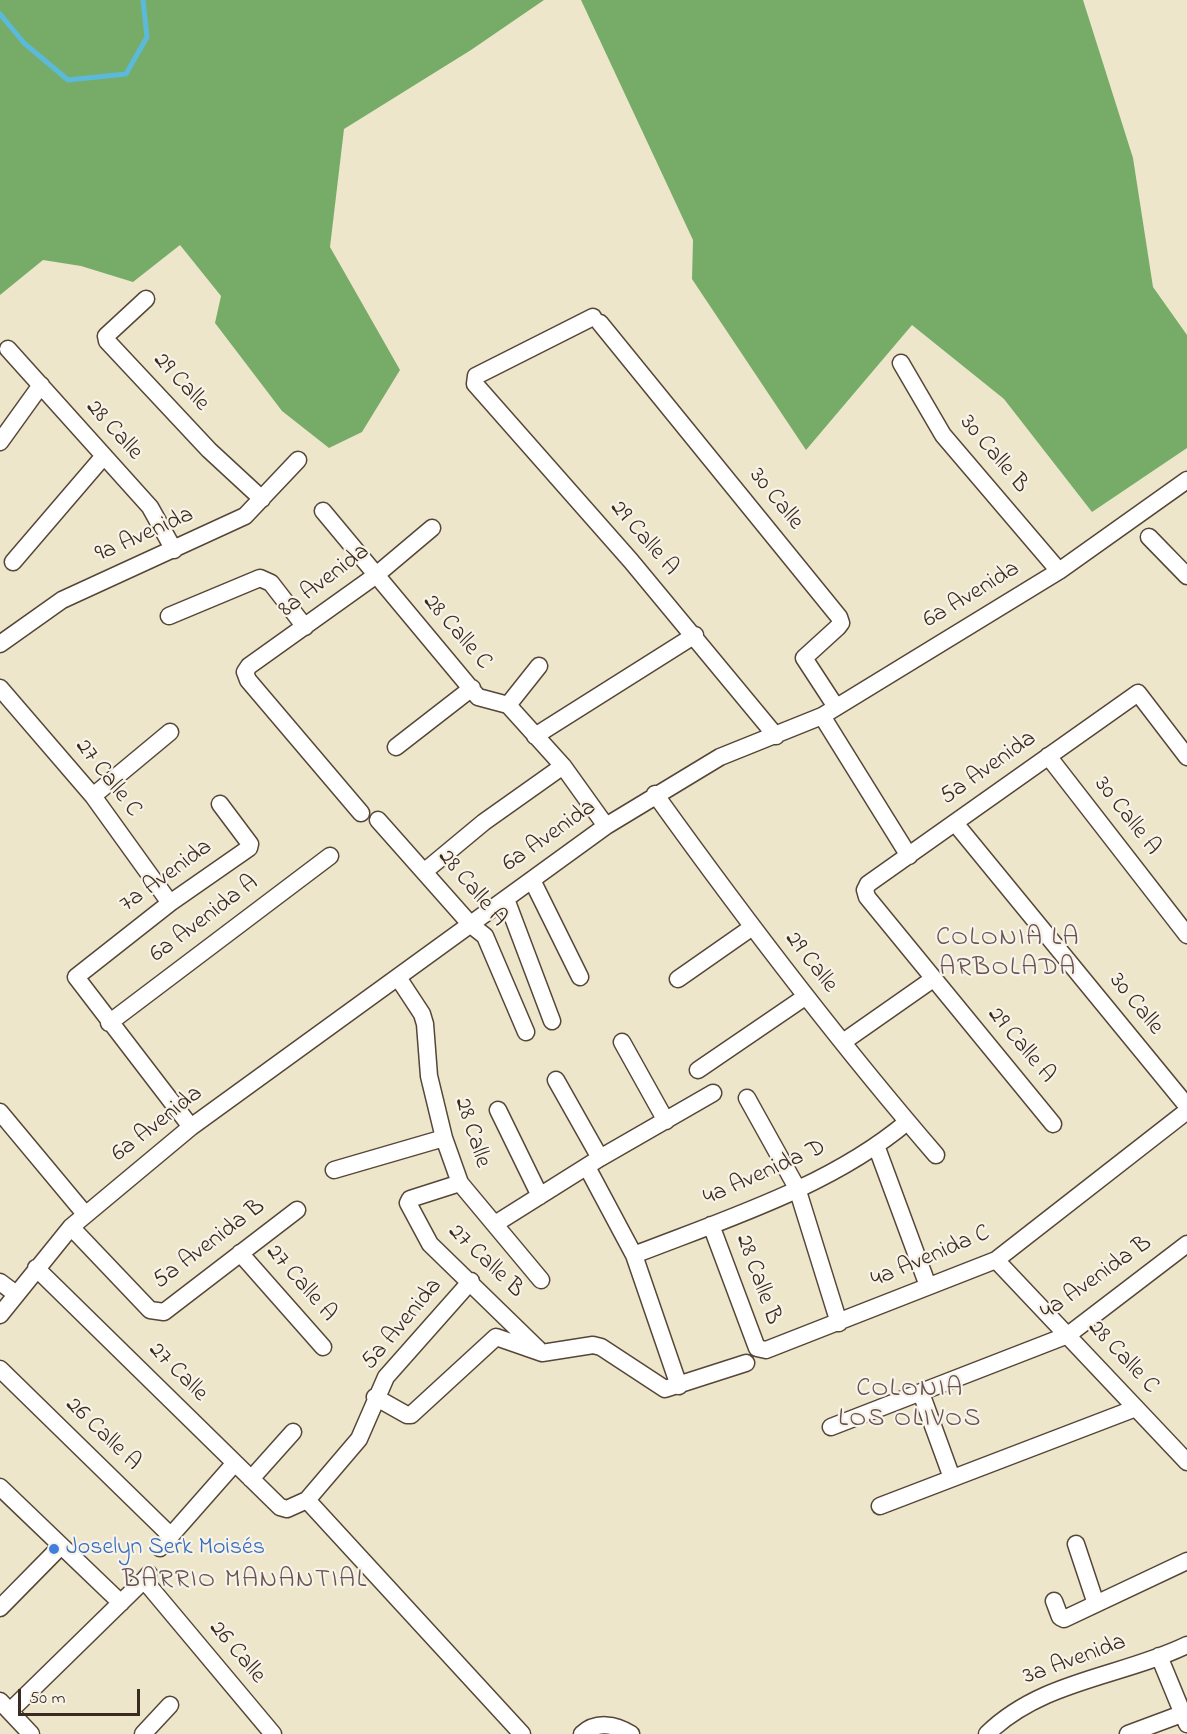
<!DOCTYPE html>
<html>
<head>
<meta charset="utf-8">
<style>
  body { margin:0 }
  #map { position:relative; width:1187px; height:1734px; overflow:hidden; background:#ede6ca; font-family:"Indie Flower",sans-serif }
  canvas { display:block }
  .scale { position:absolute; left:18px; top:1689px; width:122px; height:27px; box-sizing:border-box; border:3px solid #3b2a1e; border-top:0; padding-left:8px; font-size:18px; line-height:21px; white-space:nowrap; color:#3b2a1e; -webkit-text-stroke:4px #f7f3e8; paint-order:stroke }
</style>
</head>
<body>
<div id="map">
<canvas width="1187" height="1734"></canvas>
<div class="scale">50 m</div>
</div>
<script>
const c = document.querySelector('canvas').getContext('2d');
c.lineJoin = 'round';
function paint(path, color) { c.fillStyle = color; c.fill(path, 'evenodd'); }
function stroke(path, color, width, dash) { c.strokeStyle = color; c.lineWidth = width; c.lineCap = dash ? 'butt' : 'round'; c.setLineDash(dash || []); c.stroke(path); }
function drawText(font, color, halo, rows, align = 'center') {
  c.font = font + ' "Indie Flower",sans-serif'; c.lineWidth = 4.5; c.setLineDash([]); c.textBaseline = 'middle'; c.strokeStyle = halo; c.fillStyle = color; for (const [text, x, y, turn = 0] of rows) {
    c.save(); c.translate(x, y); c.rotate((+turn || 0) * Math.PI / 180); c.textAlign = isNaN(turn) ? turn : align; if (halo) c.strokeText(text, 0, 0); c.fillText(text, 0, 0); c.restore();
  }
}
paint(new Path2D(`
  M0,0H544L471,50L344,129L330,247L400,370L362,432L329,448L282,411L215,323L221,296L180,245L133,282L81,266L43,260L0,295Z
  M581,0H1083L1133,158L1153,287L1187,335V448L1092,512L1004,399L912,325L806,450L692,279L693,240Z`), '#77ac68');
stroke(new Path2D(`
  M0,14L24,43L68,80L126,74L147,37L143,0`), '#5bbad9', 5);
const minor = new Path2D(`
  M146,299L106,336L107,341L209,450L262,499
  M593,317L476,376L475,384L631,561L776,736
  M600,323L839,617L841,623L838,627L804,658L836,707
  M8,349L150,507L174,550
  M901,363L943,435L1059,571
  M0,442L41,385
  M323,511L478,697L508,705L563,766L606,826
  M1149,537L1187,576
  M13,562L103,457
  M169,616L260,578L271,583L305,627
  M0,644L62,600L245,516L298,460
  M0,688L93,796L170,903
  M508,705L539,666
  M822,716L909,856
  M535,736L695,635
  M396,747L472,688
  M1048,756L1187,935
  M655,794C744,918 836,1039 936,1155
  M93,796L170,732
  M361,813L248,680L245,672L249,666L375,576L432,528
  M378,820L471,925L485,936L526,1032
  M955,823L1187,1106
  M425,871L484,822L563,766
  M532,880L580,977
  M506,899L552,1021
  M399,979L422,1014L425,1024L429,1076L444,1138L460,1183L541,1280
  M678,979L751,928
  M109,1023L330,856
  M622,1042L666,1121
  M843,1042L933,979
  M698,1070L805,997
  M556,1080L600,1158
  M747,1098L797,1188L839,1323
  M498,1110L540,1196
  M0,1112L85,1214
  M1053,1124L867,897L865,890L868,884L1138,693L1187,757
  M191,1127L76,977L170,903L249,848L250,844L220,804
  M877,1148L928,1286
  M587,1167L634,1255L679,1386
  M334,1170L444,1138
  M460,1183L410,1199L408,1203L430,1244L538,1349
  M495,1224L600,1158L713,1093
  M711,1225L757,1348L766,1350L996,1260L1187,1111
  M71,1227L150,1310L164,1312L297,1210
  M240,1253L323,1347
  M634,1255C726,1219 831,1186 907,1122
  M996,1260L1187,1462
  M36,1268L280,1507L287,1509L307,1500L359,1439L386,1377L471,1281
  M0,1282L16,1294
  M0,1315L71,1227L191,1127L606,826L720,757L822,716L1059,571L1187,480
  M0,1369L171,1536
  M921,1393L952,1478
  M375,1397L407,1415H411L496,1337L542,1353L593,1345L601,1347L665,1389L746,1363
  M831,1427L1068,1335L1187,1244
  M251,1479L293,1432
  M0,1487L121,1603
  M307,1500L522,1734
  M880,1506L1136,1408
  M1076,1544L1096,1604
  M160,1548L234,1464
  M149,1574L144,1580L273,1734
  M1054,1601L1060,1617L1064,1619L1187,1561
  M0,1608L61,1546
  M1159,1656L1187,1724
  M0,1701L31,1734
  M10,1711L144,1580
  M143,1734L170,1705
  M582,1734C596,1721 615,1724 631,1734
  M987,1734C1042,1680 1121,1677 1187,1645
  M1128,1734L1187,1712`);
stroke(minor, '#564638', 19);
stroke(minor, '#fff', 16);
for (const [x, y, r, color] of [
  [54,1549,6,"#3f7fe0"]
]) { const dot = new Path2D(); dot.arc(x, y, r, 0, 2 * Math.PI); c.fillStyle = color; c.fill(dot); stroke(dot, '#f7f3e8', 2); }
drawText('24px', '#3b2a1e', '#f7f3e8', [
  ["29 Calle",180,383,47],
  ["28 Calle",113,431,48],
  ["30 Calle B",993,455,50],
  ["30 Calle",775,500,51],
  ["9a Avenida",145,536,-24],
  ["29 Calle A",643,539,49],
  ["8a Avenida",325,582,-37],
  ["6a Avenida",972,596,-31],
  ["28 Calle C",456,633,49],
  ["5a Avenida",989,769,-35],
  ["27 Calle C",107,779,52],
  ["30 Calle A",1126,817,52],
  ["6a Avenida",550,837,-35],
  ["7a Avenida",167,877,-36],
  ["28 Calle A",471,889,50],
  ["6a Avenida A",205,920,-37],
  ["29 Calle",810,963,52],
  ["30 Calle",1135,1005,51],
  ["29 Calle A",1020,1046,50],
  ["6a Avenida",158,1125,-38],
  ["28 Calle",471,1133,72],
  ["4a Avenida D",765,1174,-24],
  ["5a Avenida B",210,1245,-37],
  ["4a Avenida C",931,1258,-23],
  ["27 Calle B",485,1262,44],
  ["4a Avenida B",1097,1279,-35],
  ["28 Calle B",757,1280,70],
  ["27 Calle A",300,1284,49],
  ["5a Avenida",403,1325,-50],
  ["28 Calle C",1122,1358,47],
  ["27 Calle",177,1373,45],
  ["26 Calle A",102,1435,44],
  ["26 Calle",236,1653,50],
  ["3a Avenida",1075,1661,-20]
]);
drawText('24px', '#366cbe', '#f7f3e8', [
  ["Joselyn Serk Moisés",66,1549]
], 'left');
c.letterSpacing = '1.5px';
drawText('26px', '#6a5254', '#f7f3e8', [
  ["COLONIA LA",1008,940],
  ["ARBOLADA",1008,970],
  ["COLONIA",910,1391],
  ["LOS OLIVOS",910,1421],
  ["BARRIO MANANTIAL",245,1582]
]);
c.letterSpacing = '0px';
</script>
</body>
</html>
